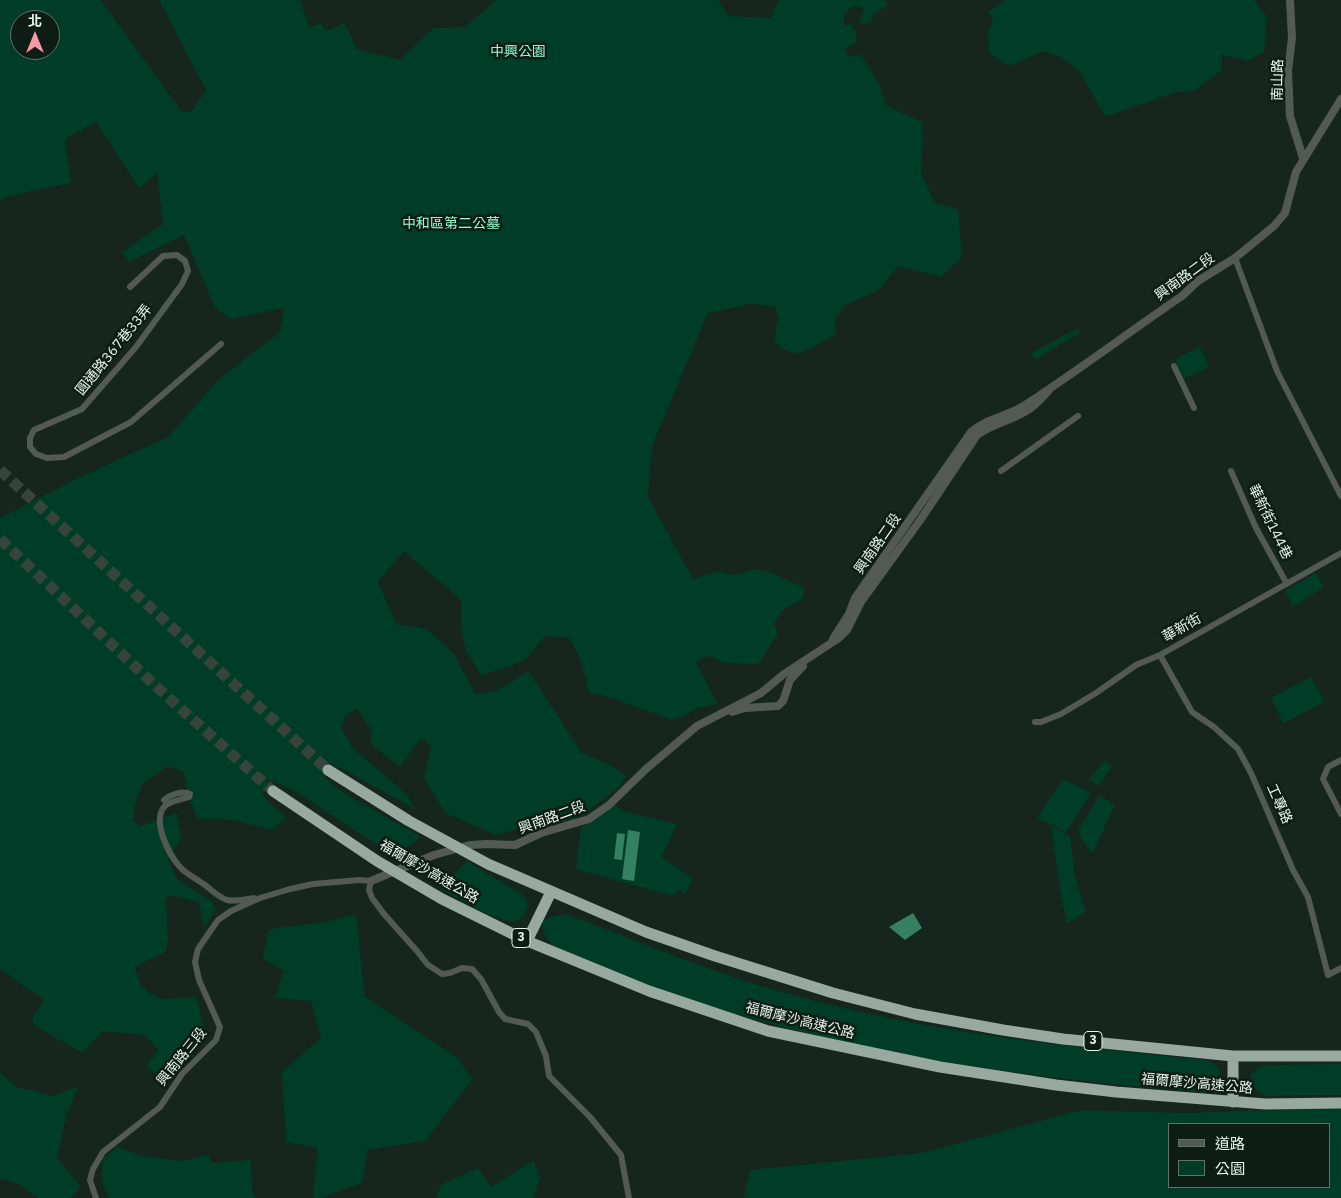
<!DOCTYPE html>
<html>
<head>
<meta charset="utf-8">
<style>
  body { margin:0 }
  #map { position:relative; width:1341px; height:1198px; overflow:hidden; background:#16251e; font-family:"IBM Plex Sans","Noto Sans TC",sans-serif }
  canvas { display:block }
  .legend { position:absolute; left:1168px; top:1123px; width:162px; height:65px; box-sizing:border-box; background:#0d1c15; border:1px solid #65726c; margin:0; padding:6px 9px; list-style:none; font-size:15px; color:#eaf4ef }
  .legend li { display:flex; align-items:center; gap:10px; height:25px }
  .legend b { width:25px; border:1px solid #65726c }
  .north { position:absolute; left:10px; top:10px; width:50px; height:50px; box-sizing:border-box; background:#0d1c15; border:1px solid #65726c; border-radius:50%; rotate:0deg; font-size:14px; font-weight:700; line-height:20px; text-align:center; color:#eaf4ef }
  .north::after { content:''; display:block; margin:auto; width:18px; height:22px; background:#f49aa3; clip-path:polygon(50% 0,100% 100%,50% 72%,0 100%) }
</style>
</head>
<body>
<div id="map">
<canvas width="1341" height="1198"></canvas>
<ul class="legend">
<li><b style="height:6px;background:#535a56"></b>道路</li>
<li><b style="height:14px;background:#003d29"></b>公園</li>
</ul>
<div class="north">北</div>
</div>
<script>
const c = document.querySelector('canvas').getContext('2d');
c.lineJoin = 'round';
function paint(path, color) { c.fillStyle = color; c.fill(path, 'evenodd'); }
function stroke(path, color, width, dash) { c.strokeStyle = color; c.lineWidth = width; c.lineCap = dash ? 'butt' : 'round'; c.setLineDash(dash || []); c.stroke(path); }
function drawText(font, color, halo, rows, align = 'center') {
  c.font = font + ' "IBM Plex Sans","Noto Sans TC",sans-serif'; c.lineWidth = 5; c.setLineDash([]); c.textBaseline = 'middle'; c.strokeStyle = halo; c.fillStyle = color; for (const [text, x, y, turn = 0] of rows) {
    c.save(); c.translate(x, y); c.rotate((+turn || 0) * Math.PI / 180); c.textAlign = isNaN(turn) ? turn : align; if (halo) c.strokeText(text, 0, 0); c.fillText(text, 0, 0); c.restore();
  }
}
paint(new Path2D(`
  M0,0H101L182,112L192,111L206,90L159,0H302L300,1L310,27L321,23L326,31L345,23L357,49L400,60L433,28L465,27L496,0H718L728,16L771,18L775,7L780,0H886L887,6L874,14L871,22L859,25L864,8L853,6L844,15V25L851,24L856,31V43L845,48L847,57L861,55L879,83L886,105L922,122L923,142L921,173L935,203L958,209L962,257L941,277L898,266L879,290L844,306L835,320L836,335L799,354L783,349L774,341L778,318L775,306L751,304L708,313L652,446L648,497L693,579L719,571C736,580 740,570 757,570C772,570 789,582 804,587V598L784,609L774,623L778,634L758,664L726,663L708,656L696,662L718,704L698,708L682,717L672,720L612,698L590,693L578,654L569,638L545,636L526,659L509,667L481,675L466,651L461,629V600L404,551L378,582L397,625L427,629L454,654L475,694L496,691L529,671L581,752L612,766L626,776L620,786L603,800L571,822H539L496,835L445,813L424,778L431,746L421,738L400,767L371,744L372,731L357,708L345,716L341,727L353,748L406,794L417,810L331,763L325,778L344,793L421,837L394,856L293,790L269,780L262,795L286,818L271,830L233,820L197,818L189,797L183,772L168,766L143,783L135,803L133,821L141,826L177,813L181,838L168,859L177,879L211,901L216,909L204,928L199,902L174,896L166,898L168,939L165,952L135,967L141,987L161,999L196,997L205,1030L161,1077L146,1066L158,1050L145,1035L103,1031L82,1053L34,1025L32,1019L44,1000L0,969V518L76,479L168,437L220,378L280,332L284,308L231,319L215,308L184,235L129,262L122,252L163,224L157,173L139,188L96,122L65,139L71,183L22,193L0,200ZM20,20H50V50H20Z
  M1005,0H1254L1267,18L1264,52L1248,61L1222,55L1221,71L1194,91L1177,92L1105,117L1080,72L1063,58L1044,51L1009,66L989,53L988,31L993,19L988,12Z
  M1078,328L1081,332L1035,360L1031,353Z
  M1200,347L1209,367L1184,379L1175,359Z
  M1316,573L1324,587L1293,607L1285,591Z
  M1311,677L1325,702L1283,723L1271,698Z
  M1105,760L1112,766L1098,786L1089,779Z
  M1063,779L1091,793L1066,832L1037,818Z
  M1099,795L1115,805L1092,854L1082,840L1078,830Z
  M615,805L622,811L677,824L662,857L693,879L685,894L679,890L672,896L576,869L581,827L596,820Z
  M1051,826L1070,836L1075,876L1086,911L1067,924L1062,901Z
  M467,861L523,895L527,902V909L524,916L519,920L511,922L487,914L440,889Z
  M356,914L365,997L458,1058L472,1080L425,1141L367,1150L362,1183L320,1198H313L318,1148L286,1142L282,1072L321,1038L311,1001L275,998L284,971L263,959L269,929L327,922Z
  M565,914C589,922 613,932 636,941C685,960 735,979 786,993C923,1032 1066,1047 1207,1060C1211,1063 1218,1066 1219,1071C1223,1082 1215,1091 1206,1093C1101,1083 994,1073 891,1052C832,1040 772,1025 714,1008C659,992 605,967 552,945C547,938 540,930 543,921L551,917Z
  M1341,1064V1095L1265,1096C1254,1090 1251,1086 1251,1074L1257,1068L1265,1065Z
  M0,1072L15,1086L52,1096L79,1086L67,1113L57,1158L81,1187L70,1198H39L16,1183L0,1179Z
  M1341,1108V1198H744L750,1170L922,1153L1081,1110L1182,1113ZM1170,1124H1330V1187H1170Z
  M117,1147L142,1156L182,1161L209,1155L211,1163L251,1160L252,1192L257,1198H109L101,1180L103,1159Z
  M534,1160L540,1179L533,1198H435L442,1184L478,1168L491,1187Z`), '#003d29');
paint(new Path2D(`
  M628,830L640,832L634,881L622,879Z
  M617,833L625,834L622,860L614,859Z
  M913,913L922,928L905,940L889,927Z`), '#368062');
stroke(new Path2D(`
  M0,470L328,770
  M0,539L160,690L273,791`), '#36443d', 11, [11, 5.5]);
stroke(new Path2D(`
  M1235,258L1277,371L1341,496
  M130,287L163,256L177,255L185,261L188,271L182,284L136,347L82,409L34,430L30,438V447L36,454L47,458L64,457L131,422L221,344
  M1174,366L1194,408
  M1001,471L1078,416
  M1231,471L1256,528L1287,584
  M1160,655L1192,712L1214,727L1238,749L1251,773L1293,870L1308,897L1328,975L1341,968
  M1035,722H1041L1061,714L1096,693L1136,665L1160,655L1341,553
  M1341,760L1328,767L1323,779L1341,814
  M164,800C170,795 182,790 190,794L189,797C181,800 169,801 164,807C152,822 169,855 180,867C186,874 197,879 205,885C212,890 218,897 227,900C235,902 246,899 254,898
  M96,1198L90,1180L93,1169L103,1152L160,1107L182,1074L216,1040L220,1027L199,980L195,962L198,949L218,920L231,911L260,898L290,889L313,884L359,880L371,881L369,890L372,898L384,914L417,951L428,965L442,974L450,973L462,968L472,969L481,979L499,1012L505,1019L528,1024L536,1032L546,1056L549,1076L590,1117L621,1155L629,1198`), '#535a56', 6);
stroke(new Path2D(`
  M1290,0L1292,38L1288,71L1290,116L1303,158
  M833,639L849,614L855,598L971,432C987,418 1008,416 1025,405C1079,370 1129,332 1182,296L1198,281L1235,258L1274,226L1285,213L1296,172L1341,99
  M732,712L745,708L778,706L783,701L790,680L803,666
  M371,881L434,855L470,845L487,844L515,845L541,833L589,819L609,805L646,769L697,726L761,693L784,674L839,638L847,630L861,602L921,519L977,435C992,424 1010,421 1026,411C1036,406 1042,398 1049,390`), '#535a56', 8);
stroke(new Path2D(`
  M328,770L409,821L488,864L646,932L715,956L833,993L915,1014L1003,1030L1063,1039L1233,1056H1341
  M273,791L377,861L442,899L527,941L649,991L768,1031L940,1067L1056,1085L1116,1092L1265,1104L1341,1103
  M527,941L551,892
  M1233,1056V1102`), '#97a9a0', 11);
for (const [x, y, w] of [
  [521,938,18],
  [1093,1041,18]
]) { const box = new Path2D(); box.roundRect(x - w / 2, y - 9.5, w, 19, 4); c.fillStyle = '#0d1c15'; c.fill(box); stroke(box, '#eaf4ef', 1); }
drawText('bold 12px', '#eaf4ef', null, [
  ["3",521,938],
  ["3",1093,1041]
]);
drawText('14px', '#93fcce', '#0d1c15', [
  ["中興公園",518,52],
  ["中和區第二公墓",451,224]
]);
drawText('14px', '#eaf4ef', '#0d1c15', [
  ["南山路",1278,80,-89],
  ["興南路二段",1185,277,-36],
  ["圓通路367巷33弄",114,350,-51],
  ["華新街144巷",1270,522,64],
  ["興南路二段",878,544,-55],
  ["華新街",1182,628,-30],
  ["工專路",1279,804,66],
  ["興南路二段",552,818,-20],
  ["福爾摩沙高速公路",429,872,30],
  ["福爾摩沙高速公路",800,1021,14],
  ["興南路三段",182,1057,-51],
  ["福爾摩沙高速公路",1197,1084,5]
]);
</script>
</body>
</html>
